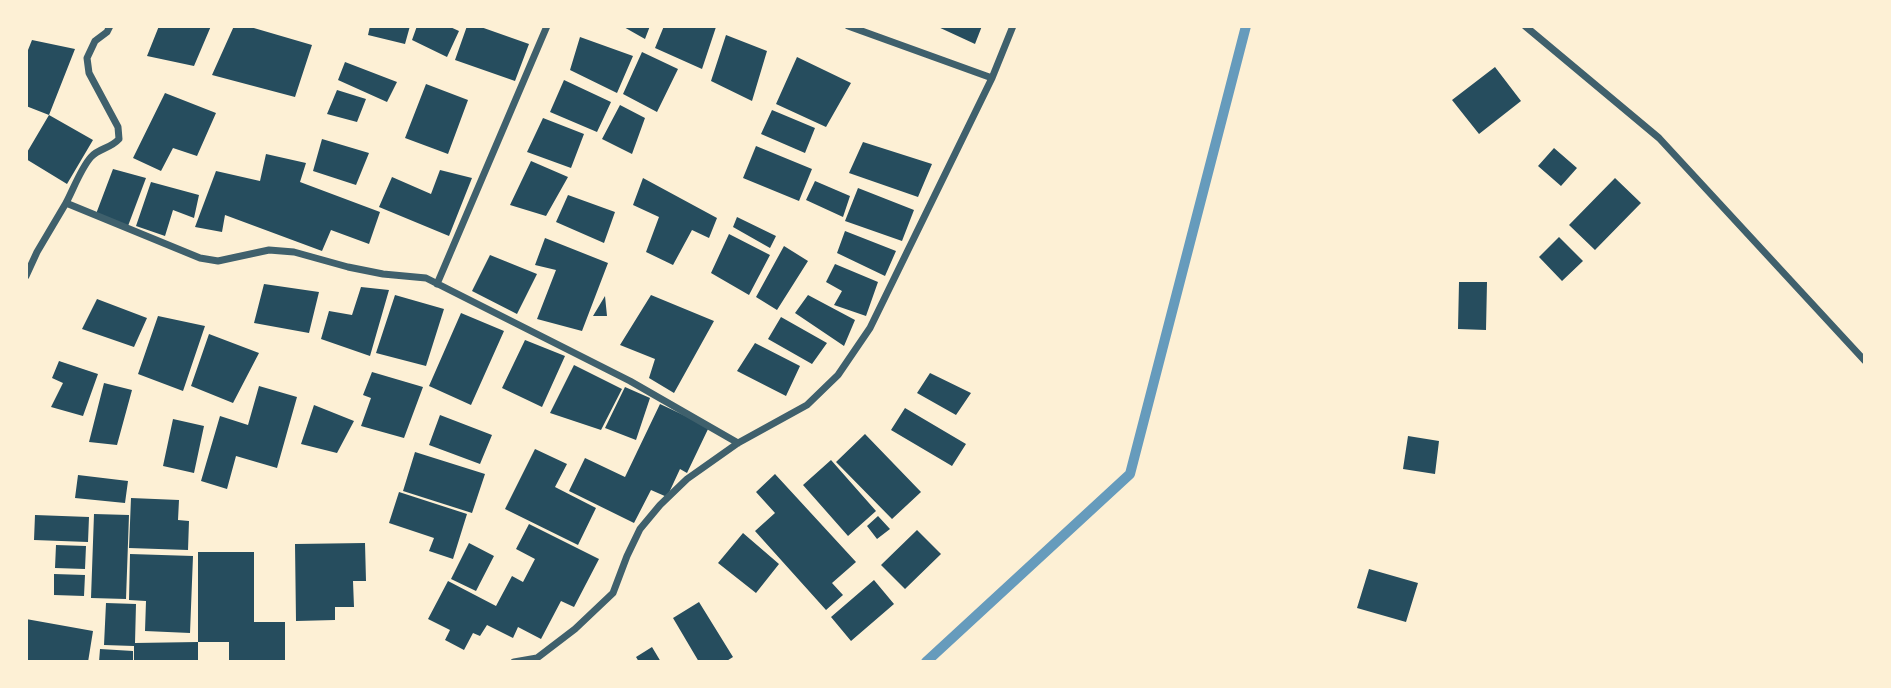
<!DOCTYPE html>
<html>
<head>
<meta charset="utf-8">
<style>
  body { margin:0 }
  #map { position:relative; width:1891px; height:688px; overflow:hidden; background:#fdf0d5; font-family:Karla,sans-serif }
  canvas { display:block }
  .frame { position:absolute; inset:0; border:28px solid #fdf0d5; pointer-events:none }
</style>
</head>
<body>
<div id="map">
<canvas width="1891" height="688"></canvas>
<div class="frame"></div>
</div>
<script>
const c = document.querySelector('canvas').getContext('2d');
c.lineJoin = 'round';
function stroke(path, color, width, dash) { c.strokeStyle = color; c.lineWidth = width; c.lineCap = dash ? 'butt' : 'round'; c.setLineDash(dash || []); c.stroke(path); }
function paint(path, color) { c.fillStyle = color; c.fill(path, 'evenodd'); }
stroke(new Path2D(`
  M926,662L1130,474L1246,26`), '#669bbc', 10);
paint(new Path2D(`
  M159,26H211L194,66L147,56Z
  M234,26H247L312,45L295,97L212,75Z
  M370,26H410L405,44L368,35Z
  M417,26H448L459,31L447,57L412,40Z
  M467,26H478L529,44L515,81L455,60Z
  M622,26H650L645,39Z
  M664,26L716,27L702,69L655,48Z
  M936,26H982L975,44Z
  M726,35L767,51L752,101L711,81Z
  M580,37L633,56L617,93L570,70Z
  M32,40L75,49L49,115L26,106V55Z
  M642,52L678,69L657,112L623,94Z
  M797,57L851,83L826,127L776,104Z
  M345,62L397,82L387,102L338,80Z
  M1495,67L1521,101L1479,134L1452,100Z
  M564,80L611,102L597,132L550,112Z
  M426,84L468,100L448,154L405,138Z
  M337,90L366,99L357,122L327,114Z
  M165,93L216,113L197,156L173,148L161,171L133,158Z
  M620,105L645,118L632,154L602,139Z
  M772,110L815,128L805,153L761,134Z
  M49,115L93,140L67,184L26,159V154Z
  M543,118L584,134L571,168L527,152Z
  M322,139L369,153L356,185L313,171Z
  M863,142L932,164L918,197L849,173Z
  M756,146L812,169L799,201L743,178Z
  M1554,148L1577,168L1561,186L1538,166Z
  M266,154L306,163L300,182L380,212L369,244L331,230L322,251L225,215L222,232L195,227L216,171L260,181Z
  M531,161L568,177L546,216L510,205Z
  M113,169L146,178L128,226L96,214Z
  M440,170L472,178L449,236L379,207L392,177L431,194Z
  M643,178L717,218L709,238L692,230L673,265L646,252L659,217L633,205Z
  M1615,178L1641,203L1595,250L1569,225Z
  M815,181L850,196L843,217L806,200Z
  M151,182L199,195L194,218L173,210L165,236L136,226Z
  M858,188L914,210L902,241L845,221Z
  M568,195L615,212L604,243L556,222Z
  M737,217L776,236L770,248L733,227Z
  M845,231L896,251L885,276L837,253Z
  M729,234L770,255L749,295L711,273Z
  M1559,237L1583,261L1562,281L1539,257Z
  M545,238L608,263L582,331L537,319L556,270L535,265Z
  M784,246L808,261L777,310L756,297Z
  M490,255L537,274L517,314L472,291Z
  M835,264L878,282L866,316L834,305L842,291L826,282Z
  M1459,282H1487L1486,330L1458,329Z
  M264,284L319,292L309,333L254,323Z
  M361,287L389,290L370,356L321,339L329,311L352,315Z
  M395,295L444,309L426,366L376,353Z
  M651,295L714,321L674,393L649,378L655,359L620,345Z
  M808,295L855,320L844,346L795,313Z
  M605,296L607,316H593Z
  M97,299L147,318L134,347L82,329Z
  M461,313L504,331L471,405L429,386Z
  M158,316L205,326L183,391L138,374Z
  M781,317L827,343L812,364L768,339Z
  M209,334L259,353L233,403L191,386Z
  M525,340L565,356L542,407L502,388Z
  M755,343L800,366L786,396L737,371Z
  M59,361L98,374L83,416L51,407L63,383L52,378Z
  M574,365L622,389L601,430L550,413Z
  M372,372L423,387L404,438L361,426L371,398L363,395Z
  M930,373L971,393L956,415L917,393Z
  M104,383L132,390L117,445L89,442Z
  M259,386L297,397L277,468L236,456L227,489L201,481L220,416L248,425Z
  M625,387L650,398L636,440L605,428Z
  M660,404L709,427L687,473L680,469L667,497L651,490L634,523L569,491L585,458L625,477Z
  M314,405L354,421L337,453L301,444Z
  M905,408L966,444L952,466L891,430Z
  M440,415L492,435L480,464L429,445Z
  M173,419L204,426L194,473L163,466Z
  M865,434L921,492L892,519L836,462Z
  M1408,436L1439,441L1435,474L1403,469Z
  M535,449L567,464L555,487L596,508L578,545L505,509Z
  M415,452L485,474L472,513L403,491Z
  M831,460L876,511L848,536L803,485Z
  M775,474L856,562L832,583L843,595L826,610L755,531L775,513L756,492Z
  M78,475L128,481L125,503L75,498Z
  M399,492L467,514L453,559L429,551L434,538L389,523Z
  M131,498L179,500L178,520L189,521L188,550L129,548Z
  M94,514L129,515L126,599L91,598Z
  M35,515L89,517L88,542L34,540Z
  M878,516L890,529L877,539L867,526Z
  M529,524L599,559L574,607L561,601L541,639L518,627L513,638L487,625L480,636L473,633L464,650L445,640L450,630L428,619L448,581L496,606L512,576L523,582L535,559L516,549Z
  M917,530L941,554L905,589L881,565Z
  M743,533L779,564L756,593L718,563Z
  M365,543L366,581H353L354,607H335V620L296,621L295,544Z
  M469,543L494,556L476,591L451,579Z
  M56,545L86,546L85,569L55,568Z
  M198,552H254V622H285V662H229V642H198Z
  M130,554L193,556L190,633L145,631L146,601L129,600Z
  M1369,569L1418,583L1406,622L1357,608Z
  M54,574L85,575L84,596L54,595Z
  M874,580L894,604L851,641L831,617Z
  M699,602L733,657L725,662H699L673,618Z
  M106,603L136,604L135,643L198,642V662H134V646L104,645Z
  M26,619L93,631L88,662H26Z
  M652,647L661,662H639L636,657Z
  M100,649L133,651V662H99Z`), '#264d5e');
stroke(new Path2D(`
  M848,26L992,78
  M1525,26L1659,138L1865,361
  M66,203C73,190 81,168 91,157C99,148 110,149 119,139L118,127L89,73L87,58L95,41L107,32L110,26
  M26,276L37,252L66,203L200,258L218,261L269,250L294,252L348,267L383,274L426,278L630,381L738,443
  M437,284L547,26
  M514,662L537,658L575,629L613,593L627,556L640,529L660,505L687,479L738,443L807,405L838,375L870,328L992,78L1013,26`), '#3f606c', 7);
</script>
</body>
</html>
